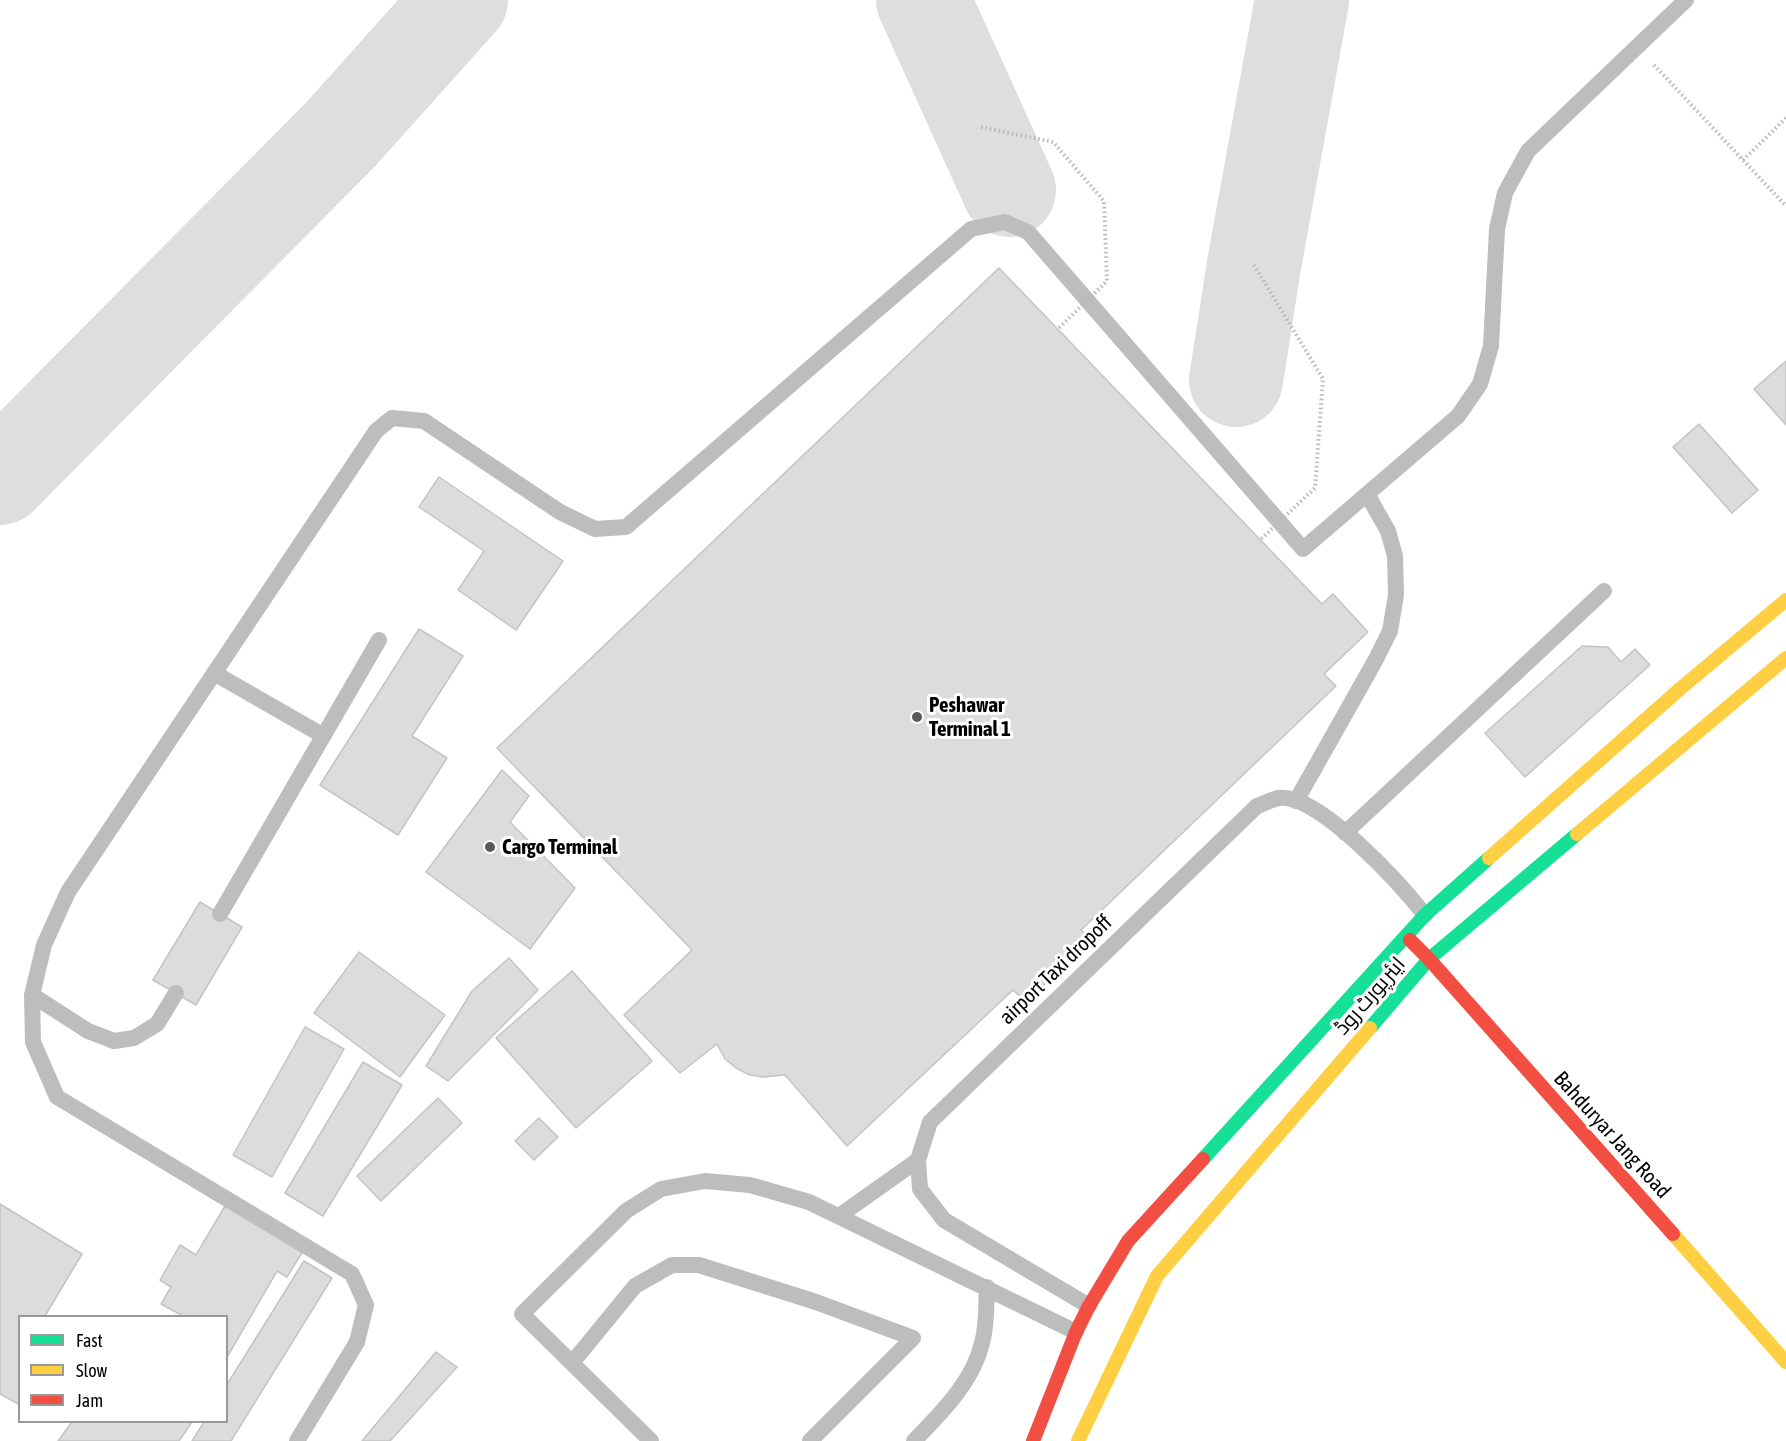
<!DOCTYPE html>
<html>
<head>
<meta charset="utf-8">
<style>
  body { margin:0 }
  #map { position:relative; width:1786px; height:1441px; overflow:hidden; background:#fff; font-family:"Asap Condensed",sans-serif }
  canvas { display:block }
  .legend { position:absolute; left:18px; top:1315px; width:210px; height:108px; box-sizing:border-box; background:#fff; border:2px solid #999; margin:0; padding:8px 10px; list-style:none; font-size:18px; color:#000 }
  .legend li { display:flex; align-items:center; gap:12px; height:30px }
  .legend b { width:30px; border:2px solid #999 }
</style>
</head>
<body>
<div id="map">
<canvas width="1786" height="1441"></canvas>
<ul class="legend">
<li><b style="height:8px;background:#16e098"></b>Fast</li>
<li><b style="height:8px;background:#ffcf43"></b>Slow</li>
<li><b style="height:8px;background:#f24e42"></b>Jam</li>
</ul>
</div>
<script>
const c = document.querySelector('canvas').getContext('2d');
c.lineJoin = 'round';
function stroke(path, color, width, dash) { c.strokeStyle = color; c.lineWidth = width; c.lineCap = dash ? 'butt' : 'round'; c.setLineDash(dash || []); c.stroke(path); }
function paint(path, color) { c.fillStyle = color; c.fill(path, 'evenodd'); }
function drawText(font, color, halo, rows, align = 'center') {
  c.font = font + ' "Asap Condensed",Cairo,sans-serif'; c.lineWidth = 6; c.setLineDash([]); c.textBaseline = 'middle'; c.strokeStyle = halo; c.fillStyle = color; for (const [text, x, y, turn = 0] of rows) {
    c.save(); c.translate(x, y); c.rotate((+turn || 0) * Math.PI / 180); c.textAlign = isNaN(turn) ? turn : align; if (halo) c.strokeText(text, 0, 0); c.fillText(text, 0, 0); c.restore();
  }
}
stroke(new Path2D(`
  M923,0L1009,190
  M1236,380L1254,265L1302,0
  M0,478L341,134L461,0`), '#dedede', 94);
const building = new Path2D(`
  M999,268L1322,604L1333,594L1368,632L1324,674L1336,686L1081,930L1091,940L1026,1002L1013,990L847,1146L785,1075L763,1077L750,1075L736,1068L725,1059L717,1044L680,1073L624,1015L692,950L497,748Z
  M1786,361V425L1754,389Z
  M1699,424L1758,490L1732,513L1673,447Z
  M439,477L563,561L516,630L458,590L484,551L419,507Z
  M419,629L463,656L412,736L447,758L398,835L320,785Z
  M1582,646L1608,647L1621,662L1635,649L1650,665L1525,777L1485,733Z
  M502,770L529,796L510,822L575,888L530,949L426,872Z
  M200,902L242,927L196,1005L153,980Z
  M359,952L445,1015L400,1077L314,1013Z
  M509,958L538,990L448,1081L426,1066L472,991Z
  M572,971L652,1061L576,1128L496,1038Z
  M305,1027L344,1049L272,1177L233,1155Z
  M363,1062L402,1085L323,1216L285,1193Z
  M438,1098L462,1123L381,1201L357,1176Z
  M539,1118L558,1137L534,1160L515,1141Z
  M0,1204L82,1254L45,1316H20V1405L0,1394Z
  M225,1206L303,1251L287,1277L277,1271L226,1359V1316H183L161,1304L171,1287L160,1280L180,1245L196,1255Z
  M304,1261L332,1278L231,1441H192L204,1422H226V1386Z
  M436,1352L457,1367L390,1441H362Z
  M72,1422H192L179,1441H58Z`);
paint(building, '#dcdcdc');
stroke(building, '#c4c4c4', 1.5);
stroke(new Path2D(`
  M1654,65L1786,206
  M1743,160L1786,118`), '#b8b8b8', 4, [1.5, 3]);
stroke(new Path2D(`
  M214,673L322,735
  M1296,801L1375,661L1390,631L1396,595L1395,556L1388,531L1367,494
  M1345,833L1604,591
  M220,914L379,640
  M32,995L88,1031L114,1041L134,1038L157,1024L176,993
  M839,1216L918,1160
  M1089,1306L944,1220L920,1189L918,1160L930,1122L1257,806C1264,804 1272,799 1279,798C1319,793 1402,886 1425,915
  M572,1363L635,1286L672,1265H699L816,1302L913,1338L810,1441
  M297,1441L357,1342L366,1305L352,1274L57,1097L33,1042L32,995L44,945L68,892L376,431L392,418L424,421L560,512L595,529L626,527L971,229L1005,222L1028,232L1303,549L1458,416L1480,384L1491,346L1497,229L1505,193L1528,151L1686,0
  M651,1441L522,1314L626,1211L661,1189L705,1181L750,1185L809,1202L1076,1332
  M914,1441C941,1413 973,1382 982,1343C987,1325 986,1306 987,1287`), '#bdbdbd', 16);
stroke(new Path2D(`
  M1370,1028L1429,959L1577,834
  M1203,1159L1425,915L1489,858`), '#16e098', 14);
stroke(new Path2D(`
  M1577,834L1786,658
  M1489,858L1681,688L1786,600
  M1673,1234L1786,1362
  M1078,1441L1157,1276L1370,1028`), '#ffcf43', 14);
stroke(new Path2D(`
  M1410,940L1429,959L1673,1234
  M1033,1441L1076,1332L1089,1306L1128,1241L1203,1159`), '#f24e42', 14);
stroke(new Path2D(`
  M981,127L1053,142L1104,201L1107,281L1058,329
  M1254,265L1323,379L1315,488L1260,540`), '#b8b8b8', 4, [1.5, 3]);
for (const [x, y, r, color] of [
  [917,717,6,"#595959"],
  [490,847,6,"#595959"]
]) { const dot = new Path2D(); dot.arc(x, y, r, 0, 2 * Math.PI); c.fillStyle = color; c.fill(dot); stroke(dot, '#fff', 2); }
drawText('bold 21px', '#000', '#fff', [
  ["Peshawar",929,705],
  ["Terminal 1",929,729],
  ["Cargo Terminal",502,847]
], 'left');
drawText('21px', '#000', '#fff', [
  ["airport Taxi dropoff",1056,970,-44],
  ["ایئرپورٹ روڈ",1370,996,-49],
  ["Bahduryar Jang Road",1612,1135,48]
]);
</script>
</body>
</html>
